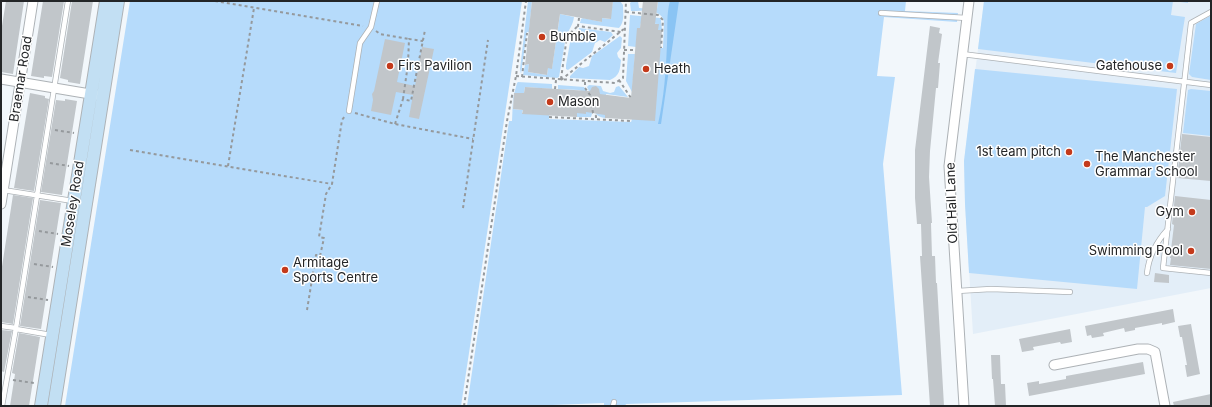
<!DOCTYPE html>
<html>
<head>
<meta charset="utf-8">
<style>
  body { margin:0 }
  #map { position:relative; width:1212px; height:407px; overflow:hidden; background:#f2f7fb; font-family:Inter,sans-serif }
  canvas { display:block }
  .frame { position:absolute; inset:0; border:2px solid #232527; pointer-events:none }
</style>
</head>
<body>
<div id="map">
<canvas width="1212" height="407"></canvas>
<div class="frame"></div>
</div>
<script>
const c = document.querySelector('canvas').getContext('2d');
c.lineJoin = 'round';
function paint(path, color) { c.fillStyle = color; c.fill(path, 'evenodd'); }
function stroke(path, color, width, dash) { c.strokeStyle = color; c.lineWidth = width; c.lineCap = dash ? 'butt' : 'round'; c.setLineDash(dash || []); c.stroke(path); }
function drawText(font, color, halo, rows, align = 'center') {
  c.font = font + ' Inter,sans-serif'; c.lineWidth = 3; c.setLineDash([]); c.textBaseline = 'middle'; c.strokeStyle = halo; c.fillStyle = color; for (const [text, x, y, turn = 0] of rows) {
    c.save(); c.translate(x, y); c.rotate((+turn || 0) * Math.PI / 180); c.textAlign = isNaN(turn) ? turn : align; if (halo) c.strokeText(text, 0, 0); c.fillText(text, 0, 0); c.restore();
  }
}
paint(new Path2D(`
  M984,1H1211V288L973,334L965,204L964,161Z`), '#e3eef8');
paint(new Path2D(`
  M130,1H522L461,406H65Z
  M528,1H532L529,32H527L521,74L520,69Z
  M613,1H620L623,5C623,12 625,22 619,28L580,23L581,19L583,18L602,22V18L610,19Z
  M632,1H638L639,8L657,9L658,2H661V1H906L905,11L958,13L957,22L884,17L877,76L895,77L883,164L902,395L626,404L625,406H604V403L527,406H467L509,121H512L513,98L517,83L518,82L552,84V89L525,87L524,93H514L513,109L523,110L522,113L549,115V119L631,122L660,48H663L664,22C662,8 642,11 631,11L630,3Z
  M984,1H1188V3L1173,1L1171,15L1185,17L1176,73L978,49Z
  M560,14L574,17C573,25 569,29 566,37L557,35Z
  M630,15L660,18L661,20L662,30H658V24L641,23L636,47L628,46Z
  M1210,16H1211V80L1192,77L1189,74L1196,24Z
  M579,28L611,32L613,35L605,42L600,40L595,43L592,52L568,70L566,69V65L571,37H576L579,35Z
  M620,36L622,38L621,48L617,53L618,57L621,60C620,69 620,76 610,80L570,78V76L579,67L583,68L589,66L592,56Z
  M556,41L565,42L559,77L557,78L523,75L525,65L529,64L528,72L547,75L548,68H552Z
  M628,54H635L632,92L626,81Z
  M975,69L1177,89L1165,196L1147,207H1145L1137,289L969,273L965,204L964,161Z
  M558,85L584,87L589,95L592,114L591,117H577V113H586L587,94L579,90L558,89Z
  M589,85L601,86L603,91L610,93L614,92L616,87L619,86L628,97L606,94L605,118C590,116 595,104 590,93C589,91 588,89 587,87Z
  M1191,89L1211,91V136L1183,133L1188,90Z`), '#b6dbfb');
paint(new Path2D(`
  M670,1H679L661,124H658C664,98 666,71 667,44C668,29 666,15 670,1Z`), '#8ac4f4');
paint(new Path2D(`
  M6,1H24L13,74L1,72V32Z
  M43,1H64L52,77L44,76V78L31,76Z
  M72,1H93L80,84L68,82V80L60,78Z
  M532,1H613L611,19L602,18V22L560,14L552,69L548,68L547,75L528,72L529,64L525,65Z
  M643,1H658L655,24H659L658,30H662L655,121L605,118V115L586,112V114L577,113V117L522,114L523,110L513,109L514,93H524L525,87L590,91L592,87L596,86L599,89L600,94L631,98L637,28H640Z
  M930,26L940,28L939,33L942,34L938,63H940L938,88H936L930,151L929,177L932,223H931L932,256H935L936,283H937L944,406H930L920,256H922L921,224H917L915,198V150Z
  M385,39L405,43L397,82L415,86L422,47L434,49L419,119L409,117L413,95L396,92L391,115L371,111L373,100L372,94L374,91Z
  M30,93L45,96V98L49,99L34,191L14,188Z
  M65,99L77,101L62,195L41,192L56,100L65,101Z
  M1182,134L1211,137V181L1177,178Z
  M13,195L33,198L13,324L1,322V273Z
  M1175,196L1211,200V269L1170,265L1171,258H1170L1174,225L1172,224Z
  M40,200L61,203L41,329L20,326Z
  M1155,273L1169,275V283L1154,282Z
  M1173,309L1175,322L1162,325V323L1135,328V330L1125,332L1124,328L1103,333L1104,336L1092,338L1091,335L1087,336L1085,326Z
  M1191,324L1200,374L1187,377L1185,365H1187L1182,337H1180L1178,326Z
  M1070,329L1072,342L1061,344L1060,342L1033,347L1034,350L1022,352L1019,339Z
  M1,330L12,331L4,372L1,371Z
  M19,333L40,337L29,406H10L15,374L12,373Z
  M991,355H1000L1001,384H1005L1006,406H995L993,379H992Z
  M1143,362L1145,374L1029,396L1027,383L1039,381V384L1066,379V376Z
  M1211,394V406H1174L1173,402Z`), '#c1c6ca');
const service = new Path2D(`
  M1211,12L1191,23L1163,268L1211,273
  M881,13L967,18
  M962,54L1211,85
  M349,111L360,43L371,27L377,1
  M3,190L73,201
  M1147,273C1149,256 1156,242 1168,229
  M957,291L991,289L1070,292
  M1,326L16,328
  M16,329L51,335
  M2,406L16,328L68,1
  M613,406L614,402`);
const minor = new Path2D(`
  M1,79L96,95
  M1,204L33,1
  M1054,365L1138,349H1148L1155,352L1165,406
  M964,406L949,166L969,1`);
const secondary = new Path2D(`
  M41,406L106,1
  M54,406L118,1`);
stroke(service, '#adb2b6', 6);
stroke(minor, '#adb2b6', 11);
stroke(secondary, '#adb2b6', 14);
stroke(new Path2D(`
  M215,1L363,26
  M626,12L658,15L663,20L661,48
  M579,18L578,26L621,32
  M376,31L380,34L409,39
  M556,39L566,40
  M624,50H635
  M409,64L418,65
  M516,76L615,83L623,78L626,1
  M522,77L527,33
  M561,79L567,36L578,26
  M561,80L625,28
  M619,80L631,98
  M585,82V88L590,95L593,113L596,116V119
  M555,89L556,80
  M403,99L408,64L409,39L423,41
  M355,113L395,124L473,139
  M549,117L631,121
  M395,124L403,99L411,101L425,30
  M55,130L74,133
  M130,150L332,184
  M50,163L69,166
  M228,166L254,8
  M463,208L488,40
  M39,231L58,234
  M34,264L53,267
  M28,297L48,300
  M307,310L316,255L320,256L324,238L319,237L326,194L332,184L342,120L345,116
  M13,380L34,383
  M464,406L507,121L516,76L526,1`), '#95999c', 2, [3, 3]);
stroke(service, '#fff', 4.5);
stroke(minor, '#fff', 9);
stroke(secondary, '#c2dff3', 12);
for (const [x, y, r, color] of [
  [542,37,4,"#c43a1b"],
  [390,66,4,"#c43a1b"],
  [1170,66,4,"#c43a1b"],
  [646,69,4,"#c43a1b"],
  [550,102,4,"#c43a1b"],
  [1069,152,4,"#c43a1b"],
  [1087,164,4,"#c43a1b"],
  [1192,212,4,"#c43a1b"],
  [1191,251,4,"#c43a1b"],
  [285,270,4,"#c43a1b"]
]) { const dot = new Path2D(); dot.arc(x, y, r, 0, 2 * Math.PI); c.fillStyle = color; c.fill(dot); stroke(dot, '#fff', 1.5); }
drawText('13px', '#232527', '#fff', [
  ["Bumble",550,37],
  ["Firs Pavilion",398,66],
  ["Gatehouse",1162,66,"right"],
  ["Heath",654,69],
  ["Mason",558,102],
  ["1st team pitch",1061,152,"right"],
  ["The Manchester",1095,157],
  ["Grammar School",1095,172],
  ["Gym",1184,212,"right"],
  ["Swimming Pool",1183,251,"right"],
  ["Armitage",293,263],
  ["Sports Centre",293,278]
], 'left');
drawText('13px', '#232527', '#fff', [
  ["Braemar Road",21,79,-81],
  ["Old Hall Lane",952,203,-92],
  ["Moseley Road",73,204,-81]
]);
</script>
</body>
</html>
